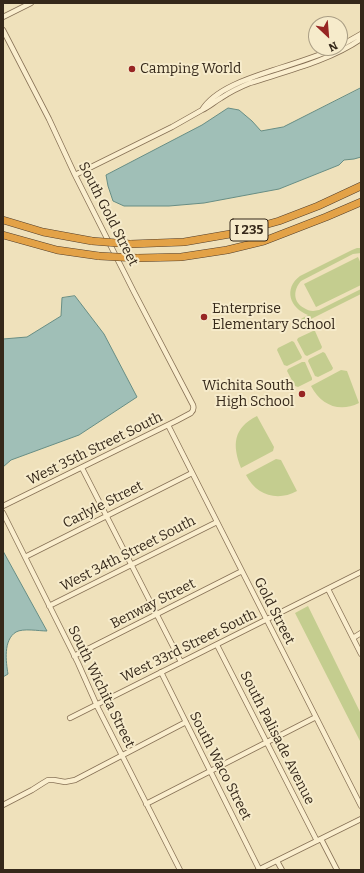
<!DOCTYPE html>
<html>
<head>
<meta charset="utf-8">
<style>
  body { margin:0 }
  #map { position:relative; width:364px; height:873px; overflow:hidden; background:#efe1bb; font-family:Bitter,serif }
  canvas { display:block }
  .frame { position:absolute; inset:0; border:4px solid #35281a; pointer-events:none }
  .north { position:absolute; left:308px; top:16px; width:40px; height:40px; box-sizing:border-box; background:#f6ebcb; border:1px solid #a99d84; border-radius:50%; rotate:154deg; font-size:11px; font-weight:700; line-height:16px; text-align:center; color:#35281a }
  .north::after { content:''; display:block; margin:auto; width:14px; height:18px; background:#972523; clip-path:polygon(50% 0,100% 100%,50% 72%,0 100%) }
</style>
</head>
<body>
<div id="map">
<canvas width="364" height="873"></canvas>
<div class="frame"></div>
<div class="north">N</div>
</div>
<script>
const c = document.querySelector('canvas').getContext('2d');
c.lineJoin = 'round';
function paint(path, color) { c.fillStyle = color; c.fill(path, 'evenodd'); }
function stroke(path, color, width, dash) { c.strokeStyle = color; c.lineWidth = width; c.lineCap = dash ? 'butt' : 'round'; c.setLineDash(dash || []); c.stroke(path); }
function drawText(font, color, halo, rows, align = 'center') {
  c.font = font + ' Bitter,serif'; c.lineWidth = 4; c.setLineDash([]); c.textBaseline = 'middle'; c.strokeStyle = halo; c.fillStyle = color; for (const [text, x, y, turn = 0] of rows) {
    c.save(); c.translate(x, y); c.rotate((+turn || 0) * Math.PI / 180); c.textAlign = isNaN(turn) ? turn : align; if (halo) c.strokeText(text, 0, 0); c.fillText(text, 0, 0); c.restore();
  }
}
paint(new Path2D(`
  M357,248H361V253L353,254L301,281C293,290 293,302 304,308C307,310 310,311 313,311C315,311 317,310 319,310L361,289V294L303,323L301,319L308,315C290,308 283,289 300,276L352,250Z
  M358,257L361,264V285L316,307L304,284Z
  M313,331H315L322,347L321,349L307,356L305,355L297,340L298,338Z
  M292,341L294,342L302,357L301,359L287,366L284,365L277,350L278,348Z
  M323,352L325,353L333,368L332,370L318,377L315,376L308,361L309,359Z
  M302,362H305L312,378V380L298,387L295,386L287,371L288,369Z
  M341,370L347,371L359,403C339,413 321,405 311,386Z
  M257,416L274,447L273,451L241,468C232,445 233,428 257,416Z
  M276,459L281,460L297,491C277,502 256,495 246,475Z
  M308,606L361,714V743L295,613Z`), '#c4cd8f');
const water = new Path2D(`
  M361,88V157L354,159L344,160L339,165L279,189L204,203L169,206H124L113,201L108,186L106,175L202,125L228,108L239,110L252,121L261,131L283,127Z
  M75,296L104,334L137,397L79,435L11,460L3,467V339L27,337L61,316L62,298Z
  M3,551L47,631C39,631 23,628 16,632C3,640 6,662 8,674L3,677Z`);
paint(water, '#a0bfb7');
stroke(water, '#678d84', 1);
const minor = new Path2D(`
  M3,17L31,3
  M3,30L49,119L75,175L134,292L193,405C194,408 193,411 191,413L176,421L3,506
  M340,46L361,34
  M336,48C318,56 299,62 280,68C256,76 216,87 202,110C209,107 214,102 221,98C230,92 240,87 250,83C287,71 329,61 361,39
  M75,175L172,127L202,110
  M168,425L361,806
  M82,468L181,662
  M3,513L78,663L98,708L180,870
  M25,557L192,473
  M328,589L361,654
  M49,606L217,522
  M353,638L361,633
  M217,645L317,841
  M74,656L242,571
  M161,672L259,869
  M70,718L361,572
  M146,804L316,717
  M3,805L32,790L43,783L48,780H54L65,782L75,780L186,722
  M321,839L337,870
  M277,861L282,870
  M258,870L361,819`);
const highway = new Path2D(`
  M3,220L43,232L92,241
  M3,235L57,250L99,256
  M130,244L184,242L236,233L279,221L318,206L361,186
  M137,258L181,257L227,250L264,241L326,217L361,202`);
stroke(minor, '#867055', 6);
stroke(highway, '#533e2a', 8);
stroke(minor, '#faeece', 4.5);
stroke(highway, '#e3a247', 7);
const highwayBridge = new Path2D(`
  M92,241L130,244
  M99,256L137,258`);
stroke(highwayBridge, '#533e2a', 8, []);
stroke(highwayBridge, '#e3a247', 7);
for (const [x, y, r, color] of [
  [132,69,4,"#972523"],
  [204,317,4,"#972523"],
  [302,394,4,"#972523"]
]) { const dot = new Path2D(); dot.arc(x, y, r, 0, 2 * Math.PI); c.fillStyle = color; c.fill(dot); stroke(dot, '#f6ebcb', 1.5); }
for (const [x, y, w] of [
  [249,230,38]
]) { const box = new Path2D(); box.roundRect(x - w / 2, y - 11, w, 22, 3); c.fillStyle = '#f6ebcb'; c.fill(box); stroke(box, '#35281a', 1); }
drawText('bold 13px', '#35281a', null, [
  ["I 235",249,230]
]);
drawText('14px', '#35281a', '#f6ebcb', [
  ["Camping World",140,69],
  ["Enterprise",212,309],
  ["Elementary School",212,325],
  ["Wichita South",294,386,"right"],
  ["High School",294,402,"right"]
], 'left');
drawText('14px', '#35281a', '#f6ebcb', [
  ["South Gold Street",108,214,63],
  ["West 35th Street South",95,449,-26],
  ["Carlyle Street",103,505,-27],
  ["West 34th Street South",128,554,-27],
  ["Benway Street",153,604,-27],
  ["Gold Street",274,611,63],
  ["West 33rd Street South",189,646,-26],
  ["South Wichita Street",101,687,64],
  ["South Palisade Avenue",277,738,63],
  ["South Waco Street",220,766,63]
]);
</script>
</body>
</html>
